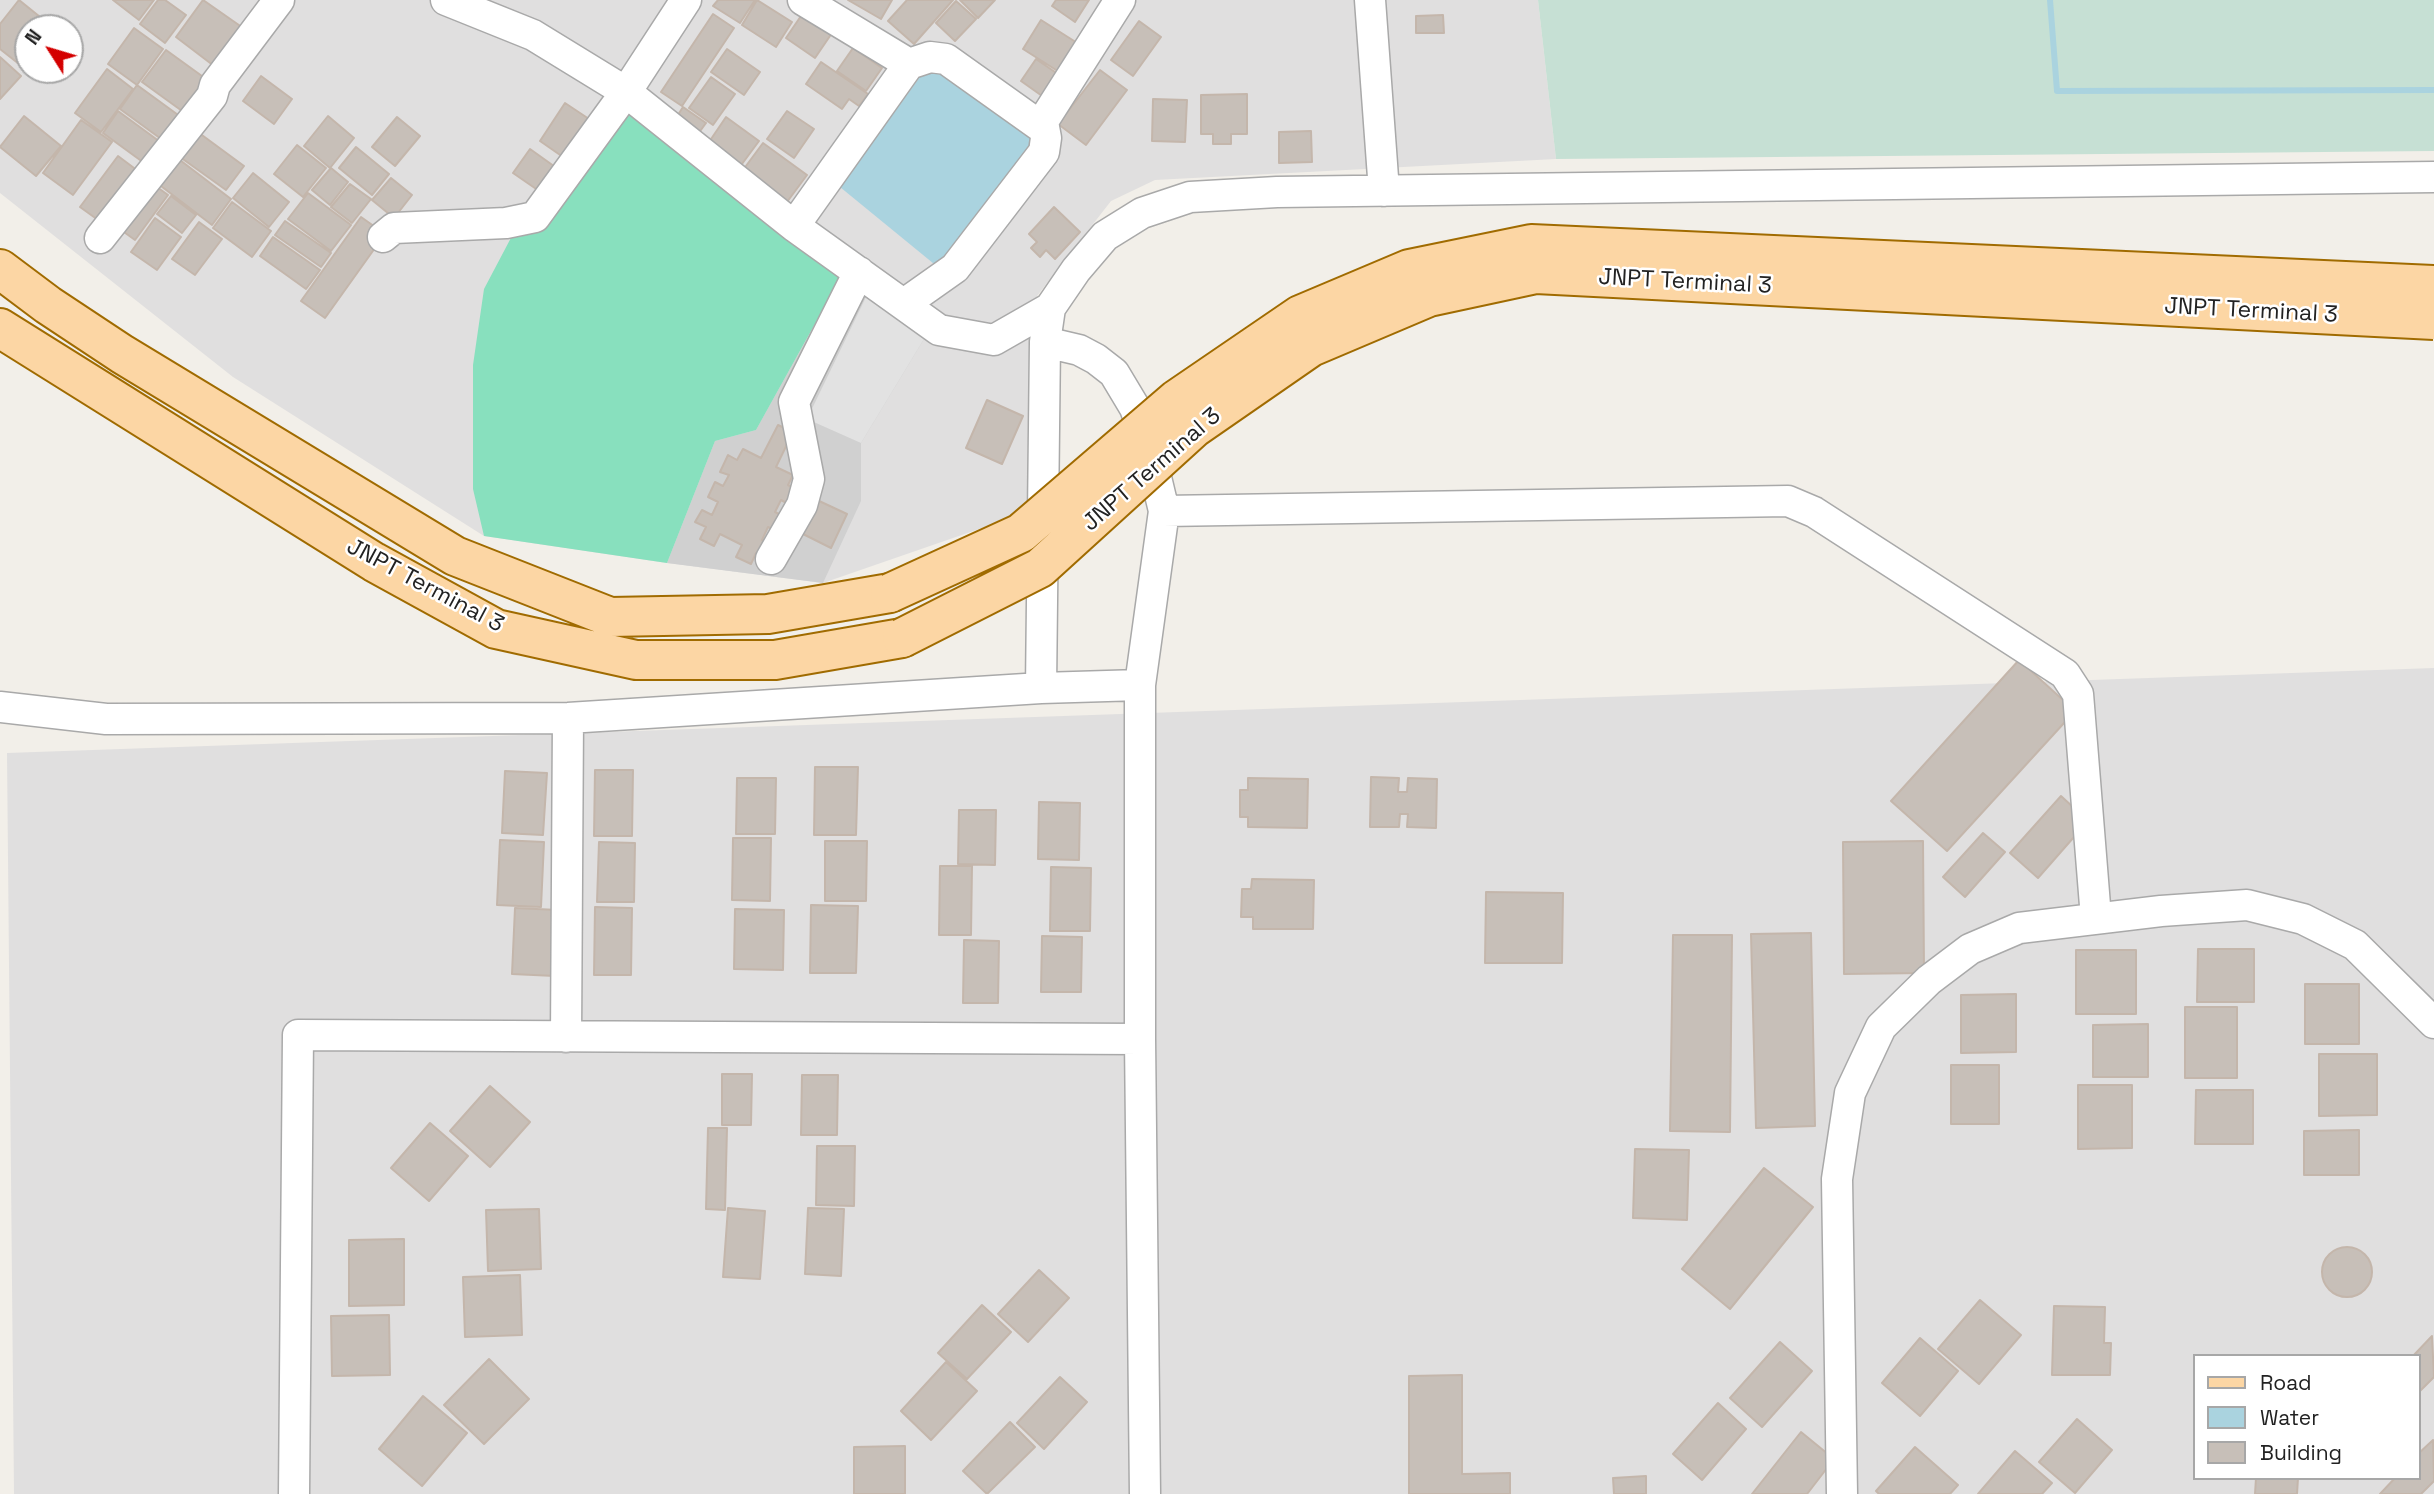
<!DOCTYPE html>
<html>
<head>
<meta charset="utf-8">
<style>
  body { margin:0 }
  #map { position:relative; width:2434px; height:1494px; overflow:hidden; background:#f2efe9; font-family:"Space Grotesk",sans-serif }
  canvas { display:block }
  .legend { position:absolute; left:2193px; top:1354px; width:228px; height:126px; box-sizing:border-box; background:#fff; border:2px solid #a7a7a7; margin:0; padding:9px 12px; list-style:none; font-size:21px; color:#222 }
  .legend li { display:flex; align-items:center; gap:14px; height:35px }
  .legend b { width:35px; border:2px solid #a7a7a7 }
  .north { position:absolute; left:14px; top:14px; width:70px; height:70px; box-sizing:border-box; background:#fff; border:2px solid #a7a7a7; border-radius:50%; rotate:307deg; font-size:19px; font-weight:700; line-height:28px; text-align:center; color:#222 }
  .north::after { content:''; display:block; margin:auto; width:24px; height:32px; background:#d40000; clip-path:polygon(50% 0,100% 100%,50% 72%,0 100%) }
</style>
</head>
<body>
<div id="map">
<canvas width="2434" height="1494"></canvas>
<ul class="legend">
<li><b style="height:9px;background:#fcd6a4"></b>Road</li>
<li><b style="height:19px;background:#aad3df"></b>Water</li>
<li><b style="height:19px;background:#c7bfb8"></b>Building</li>
</ul>
<div class="north">N</div>
</div>
<script>
const c = document.querySelector('canvas').getContext('2d');
c.lineJoin = 'round';
function paint(path, color) { c.fillStyle = color; c.fill(path, 'evenodd'); }
function stroke(path, color, width, dash) { c.strokeStyle = color; c.lineWidth = width; c.lineCap = dash ? 'butt' : 'round'; c.setLineDash(dash || []); c.stroke(path); }
function drawText(font, color, halo, rows, align = 'center') {
  c.font = font + ' "Space Grotesk",sans-serif'; c.lineWidth = 5; c.setLineDash([]); c.textBaseline = 'middle'; c.strokeStyle = halo; c.fillStyle = color; for (const [text, x, y, turn = 0] of rows) {
    c.save(); c.translate(x, y); c.rotate((+turn || 0) * Math.PI / 180); c.textAlign = isNaN(turn) ? turn : align; if (halo) c.strokeText(text, 0, 0); c.fillText(text, 0, 0); c.restore();
  }
}
paint(new Path2D(`
  M0,0H1538L1556,159L1155,180L1111,201L1037,296L1031,511L823,583L667,563L484,536L233,377L0,193ZM28,28H70V70H28Z
  M2434,668V1494H14L7,753ZM2194,1356H2418V1478H2194Z`), '#e0dfdf');
paint(new Path2D(`
  M842,275L927,334L861,443V501L823,583L667,563L715,441L756,430Z`), '#d0d0d0');
paint(new Path2D(`
  M1538,0H2434V151L1556,159Z`), '#c6e0d4');
paint(new Path2D(`
  M631,108L842,275L756,430L715,441L667,563L484,536L473,489V365L484,289L513,234Z`), '#88e0be');
paint(new Path2D(`
  M868,293L927,334L861,443L807,419Z`), '#e2e2e2');
paint(new Path2D(`
  M922,74H953L1039,137L939,268L840,187Z`), '#aad3df');
stroke(new Path2D(`
  M2050,0L2057,91L2434,90`), '#aad3df', 6);
const building = new Path2D(`
  M19,0L50,25L48,28H28V52L19,64L0,49V24Z
  M113,0H154L139,20Z
  M158,0H165L186,15L165,43L140,24Z
  M203,0L246,30L218,69L176,37Z
  M718,0H755L740,23L713,6Z
  M757,0L792,22L776,47L742,25Z
  M848,0H892L881,19Z
  M907,0H953L914,44L888,21Z
  M960,0H995L978,18Z
  M1056,0H1089L1075,22L1052,6Z
  M956,1L976,19L955,41L936,23Z
  M803,13L832,33L815,58L786,38Z
  M713,14L734,28L682,106L661,92Z
  M1443,15L1444,33H1416V16Z
  M1041,20L1082,46L1064,75L1023,49Z
  M1139,21L1161,37L1133,76L1111,60Z
  M134,28L163,49L137,85L108,64Z
  M853,48L882,68L866,91L837,71Z
  M727,49L760,72L744,95L711,72Z
  M166,50L213,84L189,116L142,82Z
  M0,57L21,76L0,99Z
  M1036,59L1068,81L1052,103L1021,81Z
  M821,62L868,94L859,106L849,99L842,109L806,84Z
  M107,69L133,89L101,132L75,113Z
  M1100,70L1127,90L1086,145L1058,124Z
  M261,76L292,99L274,124L243,101Z
  M711,77L735,94L713,125L689,108Z
  M137,85L185,120L168,144L120,109Z
  M1247,94V134H1231V144H1213V134H1201V95Z
  M1153,99L1187,100L1185,142L1152,141Z
  M565,103L589,119L563,157L540,141Z
  M683,107L706,123L698,134L676,118Z
  M118,111L167,147L151,168L103,133Z
  M787,111L814,129L794,158L767,139Z
  M24,116L61,146L36,176L0,147Z
  M328,116L354,138L330,168L304,146Z
  M397,117L420,136L395,166L372,147Z
  M726,117L759,141L739,168L707,145Z
  M81,120L112,142L73,195L43,173Z
  M191,127L244,166L226,190L173,152Z
  M1311,131L1312,162L1279,163V132Z
  M763,143L807,175L787,202L743,170Z
  M297,145L326,168L303,197L274,174Z
  M356,147L389,174L372,195L339,168Z
  M530,149L558,169L542,193L513,173Z
  M118,156L142,174L105,225L80,207Z
  M176,157L231,199L212,225L157,183Z
  M331,168L348,182L330,205L312,190Z
  M253,173L289,202L269,227L233,198Z
  M391,178L412,195L394,218L372,200Z
  M150,182L168,195L135,240L117,227Z
  M350,184L371,199L352,223L331,207Z
  M308,193L351,225L331,251L288,219Z
  M171,196L196,215L182,233L157,214Z
  M232,202L271,231L252,257L213,228Z
  M1054,207L1080,232L1055,259L1046,250L1040,257L1031,248L1037,242L1029,234Z
  M361,217L385,234L325,318L301,301Z
  M155,218L181,237L157,270L131,252Z
  M285,221L331,253L321,267L275,235Z
  M199,222L222,239L195,275L172,259Z
  M273,237L320,270L306,289L260,256Z
  M987,400L1023,416L1002,464L966,448Z
  M778,425L793,432L776,467L793,475L788,485L799,491L792,506L781,500L775,512L785,517L778,532L768,527L762,540L771,544L764,557L756,553L751,564L736,557L742,545L720,534L714,546L700,539L706,527L695,522L702,510L712,515L718,502L708,497L715,482L723,486L729,475L720,472L728,455L737,460L743,449L761,458Z
  M817,500L847,514L831,548L801,533Z
  M2019,660L2075,711L1947,851L1891,801Z
  M815,767H858L856,835H814Z
  M595,770H633L632,836H594Z
  M505,771L547,773L543,835L502,833Z
  M1371,777L1399,778L1398,792H1407L1408,778L1437,779L1436,828L1407,827L1408,814H1400L1399,827H1370Z
  M737,778H776L775,834H736Z
  M1248,778L1308,779L1307,828L1248,827V817H1240V790H1248Z
  M2061,796L2088,821L2038,878L2010,853Z
  M1039,802L1080,803L1079,860L1038,859Z
  M959,810H996L995,865L958,864Z
  M1983,833L2005,852L1965,897L1943,877Z
  M733,838H771L770,901L732,900Z
  M500,840L544,842L541,907L497,905Z
  M825,841H867L866,901H825Z
  M1923,841L1924,973L1844,974L1843,842Z
  M599,842L635,843L634,902H597Z
  M940,866H972L971,935H939Z
  M1051,867L1091,868L1090,931H1050Z
  M1252,879L1314,880L1313,929H1253V917H1241L1242,889H1251Z
  M1486,892L1563,893L1562,963H1485Z
  M811,905L858,906L856,973H810Z
  M595,907L632,908L631,975H594Z
  M515,908L558,910L555,976L512,974Z
  M735,909L784,910L783,970L734,969Z
  M1811,933L1815,1126L1756,1128L1751,934Z
  M1673,935H1732L1730,1132L1670,1131Z
  M1042,936L1082,937L1081,992H1041Z
  M964,940L999,941L998,1003H963Z
  M2198,949H2254V1002H2197Z
  M2076,950H2136V1014H2076Z
  M2305,984H2359V1044H2305Z
  M2016,994V1052L1961,1053V995Z
  M2185,1007H2237V1078H2185Z
  M2148,1024V1077H2093V1025Z
  M2319,1054H2377V1115L2319,1116Z
  M1951,1065H1999V1124H1951Z
  M722,1074H752L751,1125H722Z
  M802,1075H838L837,1135H801Z
  M2078,1085H2132V1148L2078,1149Z
  M490,1086L530,1122L490,1167L450,1131Z
  M2196,1090H2253V1144H2195Z
  M430,1123L468,1156L429,1201L391,1168Z
  M708,1128H727L725,1210L706,1209Z
  M2359,1130V1175H2304V1131Z
  M817,1146H855L854,1206L816,1205Z
  M1635,1149L1689,1150L1687,1220L1633,1218Z
  M1764,1168L1813,1207L1730,1309L1682,1269Z
  M728,1208L765,1211L760,1279L723,1277Z
  M808,1208L844,1209L841,1276L805,1274Z
  M539,1209L541,1269L488,1271L486,1210Z
  M404,1239V1305L349,1306V1240Z
  M2322 1272a25 25 0 1 1 50 0a25 25 0 1 1-50 0Z
  M1039,1270L1069,1298L1028,1342L998,1314Z
  M520,1275L522,1335L465,1337L463,1277Z
  M1980,1300L2021,1335L1979,1384L1938,1349Z
  M982,1305L1011,1332L967,1379L938,1353Z
  M2054,1306L2105,1307L2104,1343H2111L2110,1375H2052Z
  M389,1315L390,1375L332,1376L331,1316Z
  M2432,1336L2434,1377L2418,1393V1356H2413Z
  M1920,1338L1958,1371L1920,1416L1882,1383Z
  M1780,1342L1812,1371L1762,1427L1730,1398Z
  M489,1359L529,1399L484,1444L444,1405Z
  M946,1362L977,1391L931,1440L901,1411Z
  M1462,1375V1474L1510,1473V1494H1409V1376Z
  M1060,1377L1087,1402L1044,1449L1017,1423Z
  M423,1396L467,1433L422,1486L379,1449Z
  M1718,1403L1746,1429L1702,1480L1673,1454Z
  M2077,1419L2112,1450L2075,1493L2039,1462Z
  M1010,1422L1035,1447L987,1494L963,1471Z
  M1801,1432L1834,1459L1807,1494H1752Z
  M2433,1440L2434,1481L2421,1494H2380L2395,1478H2418V1454Z
  M905,1446V1494H854V1447Z
  M1915,1447L1958,1485L1950,1494H1879L1876,1491Z
  M2015,1451L2052,1483L2042,1494H1978Z
  M1646,1476V1494H1614L1613,1478Z
  M2256,1478H2298L2297,1494H2255Z`);
paint(building, '#c7bfb8');
stroke(building, '#c4b6ab', 2);
const minor = new Path2D(`
  M686,0L626,92L794,226L939,330L994,340L1050,308
  M803,0L909,64L930,57L946,59L1040,126L1120,0
  M1370,0L1384,191
  M794,226L909,64
  M383,237L394,228L506,223L535,217L626,92L533,35L446,0
  M100,238L212,96L215,85L279,0
  M904,304L955,268L1044,152L1046,138L1043,122
  M1045,342L1079,350L1096,359L1114,373L1135,408L1149,448L1164,511L1140,685
  M1164,511L1788,501L1814,512L2065,674L2078,694L2096,918
  M771,559L802,505L809,479L794,402L859,272
  M1041,688L1140,685V1039L1145,1494
  M0,707L106,719L568,718L1041,688L1045,342L1050,308L1076,270L1105,236L1142,213L1190,197L1277,192L2434,177
  M566,1037L568,718
  M294,1494L298,1035L1140,1039
  M1842,1494L1837,1179L1850,1093L1881,1027L1929,980L1970,949L2019,928L2161,911L2247,905L2303,919L2355,945L2434,1023`);
const major = new Path2D(`
  M0,269L48,305L122,354L455,556L610,617L768,614L890,593
  M0,328L374,562L496,629L636,660H775L902,638`);
stroke(minor, '#a9a9a9', 33);
stroke(major, '#a06b00', 42);
stroke(minor, '#fff', 30);
stroke(major, '#fcd6a4', 38);
const majorBridge = new Path2D(`
  M890,593L1021,533L1177,399L1300,315L1409,269L1531,244L2434,285
  M902,638L1040,568L1194,428L1311,347L1429,297L1536,274L2434,320`);
stroke(majorBridge, '#a06b00', 42, []);
stroke(majorBridge, '#fcd6a4', 38);
drawText('23px', '#222', '#fff', [
  ["JNPT Terminal 3",1685,282,3],
  ["JNPT Terminal 3",2251,311,3],
  ["JNPT Terminal 3",1152,470,-41],
  ["JNPT Terminal 3",425,586,28]
]);
</script>
</body>
</html>
